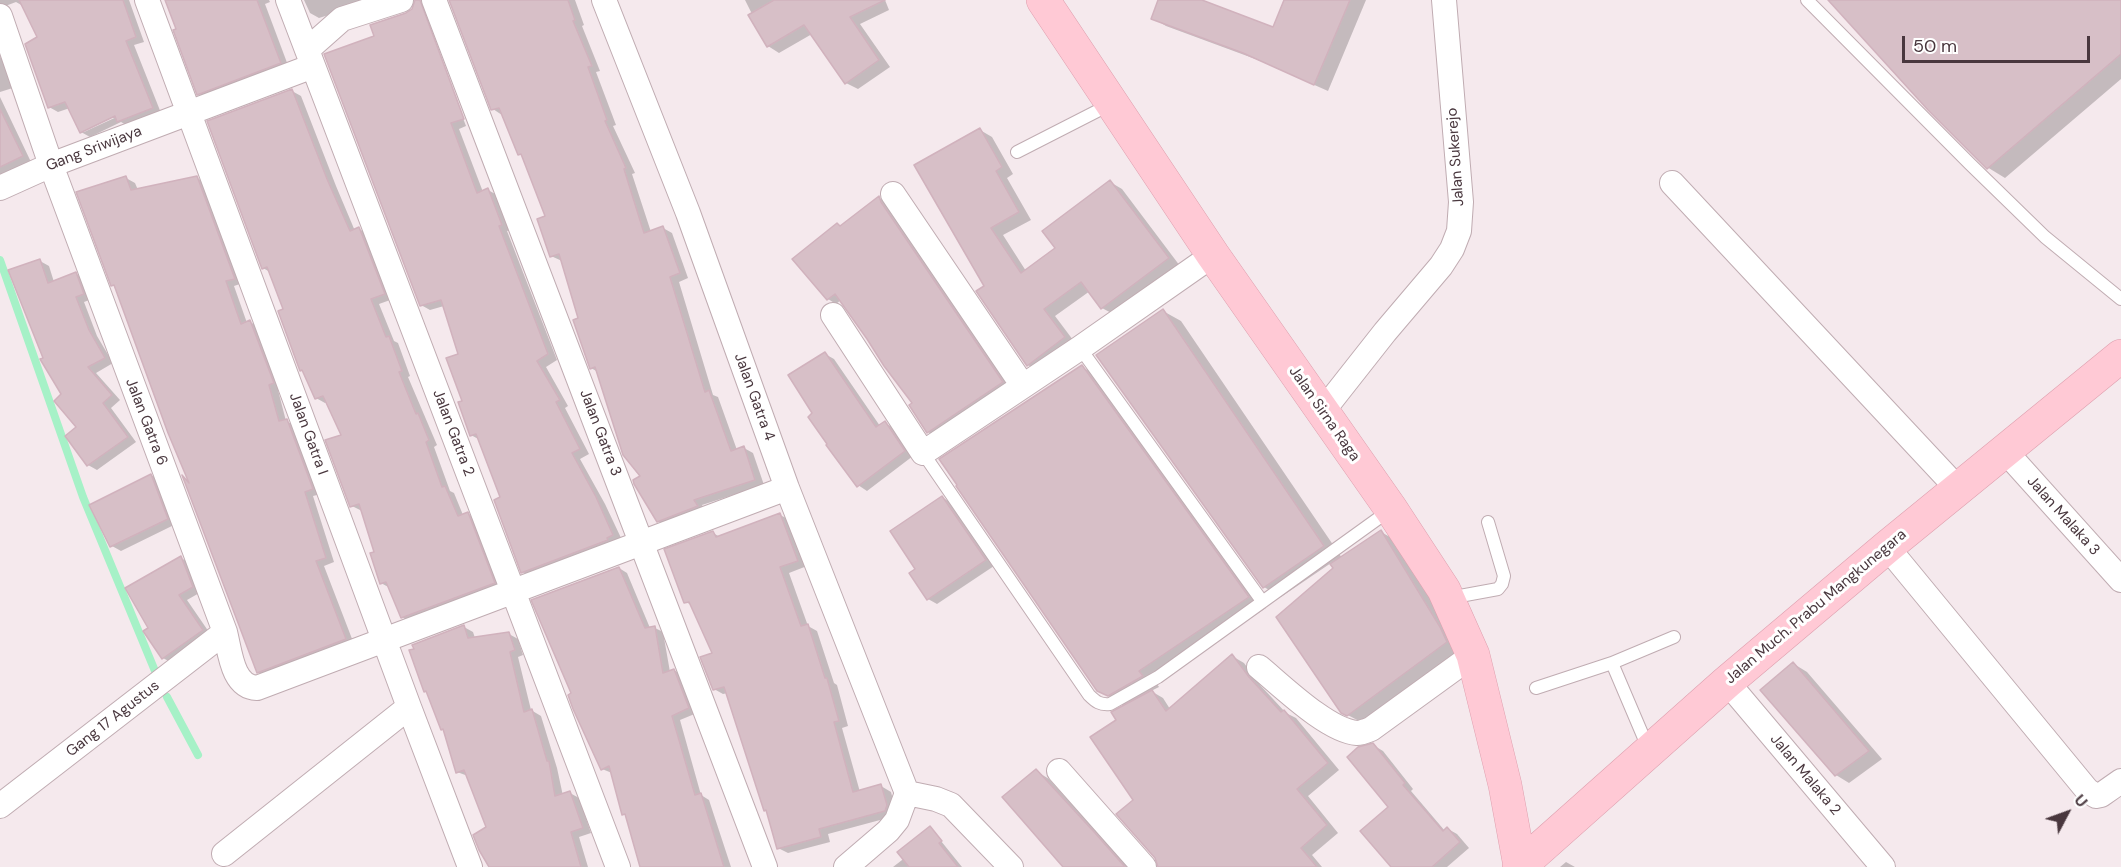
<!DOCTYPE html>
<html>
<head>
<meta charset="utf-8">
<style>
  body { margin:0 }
  #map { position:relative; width:2121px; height:867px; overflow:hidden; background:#f5e9ed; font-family:"DM Sans",sans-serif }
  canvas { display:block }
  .north { position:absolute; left:2037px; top:783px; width:60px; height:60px; -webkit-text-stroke:4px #fff; paint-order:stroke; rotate:49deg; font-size:16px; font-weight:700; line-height:24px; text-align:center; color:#49373e }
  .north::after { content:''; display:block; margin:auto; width:21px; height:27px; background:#49373e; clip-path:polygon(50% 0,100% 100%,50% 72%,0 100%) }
  .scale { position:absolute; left:1902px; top:36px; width:188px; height:27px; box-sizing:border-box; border:3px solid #49373e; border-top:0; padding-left:8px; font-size:18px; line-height:21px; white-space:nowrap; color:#49373e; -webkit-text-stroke:4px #fff; paint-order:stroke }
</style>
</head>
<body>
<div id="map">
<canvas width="2121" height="867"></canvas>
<div class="north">U</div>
<div class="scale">50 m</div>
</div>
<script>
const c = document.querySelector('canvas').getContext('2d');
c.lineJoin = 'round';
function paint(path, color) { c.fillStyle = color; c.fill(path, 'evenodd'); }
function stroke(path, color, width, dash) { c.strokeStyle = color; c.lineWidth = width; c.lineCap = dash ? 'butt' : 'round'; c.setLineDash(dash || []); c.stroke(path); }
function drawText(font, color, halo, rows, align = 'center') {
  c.font = font + ' "DM Sans",sans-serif'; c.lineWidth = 6; c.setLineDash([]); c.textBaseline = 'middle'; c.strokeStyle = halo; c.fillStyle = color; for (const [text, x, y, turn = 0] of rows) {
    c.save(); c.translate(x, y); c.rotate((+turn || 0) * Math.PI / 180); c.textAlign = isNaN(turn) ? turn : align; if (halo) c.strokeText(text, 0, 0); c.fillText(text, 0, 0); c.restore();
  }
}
paint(new Path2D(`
  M0,0H129L144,42L134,45L161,113L128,126L121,122L90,137L81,132L70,108L58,112L49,107L39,38L23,6L16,2L0,8ZM121,111L123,114L84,132V129Z
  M166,0H269L270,2L265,4L289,68L207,99L198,93Z
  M304,0H377L319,18L310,13Z
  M451,0H575L584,25L582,26L600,71L596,72L616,125L613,126L635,173L632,174L651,232L663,228L672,233L688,278L679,282L713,395L718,397L737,450L744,448L753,453L764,485L702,505L706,512L667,526L658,521L642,476L598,372L591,368L580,319L562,261L551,256L547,217L524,156L520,154L502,115L493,109Z
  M745,0H885L889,10L860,24L890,67L858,89L846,83L812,34L779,53L768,46Z
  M1160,0H1198L1274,29L1286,0H1366L1328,91L1258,60L1166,26L1153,18Z
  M1830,0H2121V79L2005,178L1987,167Z
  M423,13L466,126L459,129L483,192L488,190L497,195L511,230L507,231L557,360L546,367L568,406L565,408L589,454L580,459L605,504L622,540L532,577L523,572L502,497L480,440L471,435L464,402L460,355L444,306L430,310L421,305L376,37Z
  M0,57L7,61L16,87L0,92Z
  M292,91L301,96L336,186L355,231L359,229L368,234L393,299L379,304L394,341L398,343L410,376L408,377L437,445L434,447L450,491L454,493L463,515L467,513L476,519L503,588L411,623L402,617L390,588L381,583L376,553L362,511L352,506L343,436L327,402L325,403L316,398L304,372L301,370L285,310L270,272L263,268Z
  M0,97L31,162L1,176L0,175Z
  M980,130L992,137L1013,174L1007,178L1031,220L1003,235L1026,271L1057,249L1110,182L1122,189L1180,266L1115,315L1102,308L1090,291L1055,316L1076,344L1040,372L1028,365L986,286Z
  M126,178L135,183L138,190L197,178L206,183L243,283L234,286L247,323L250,322L259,327L282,388L278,390L286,421L296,426L321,494L313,496L334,562L324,566L354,644L267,677L258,672L184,478L190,481L116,287L112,285Z
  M879,198L887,202L1011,387L937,437L928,432L914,403L841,300L836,304L828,299L842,227Z
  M40,261L49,266L54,282L75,273L84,279L92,299L84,302L97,336L113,363L96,373L120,400L111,408L136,442L97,470L88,465L67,436L78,428L45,358Z
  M1163,311L1181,321L1342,558L1381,532L1399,542L1464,653L1361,722L1342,712L1335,568L1331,563L1281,597L1264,587Z
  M825,354L834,359L880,426L885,423L894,428L913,456L867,491L858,485L814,414Z
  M1082,367L1100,377L1266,608L1156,682L1159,687L1151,691L1163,698L1170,709L1232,656L1244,663L1261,686L1286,713L1296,718L1339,770L1308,796L1338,833L1312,855L1322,867H1159L1135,800L1119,720L1125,706L1098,690Z
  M151,475L160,480L176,524L121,551L112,546Z
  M942,497L951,503L994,566L937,604L928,599L917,569Z
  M780,515L790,520L807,566L789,573L808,626L817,631L834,683L837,685L848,726L842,728L860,792L881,786L891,792L896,811L895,816L828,834L830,842L788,853L778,848L768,811L765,810L728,693L723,694L714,689V654L693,606L686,602L713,533L720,537Z
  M181,558L190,563L201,592L187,600L211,635L172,663L163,658L150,628Z
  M619,568L627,573L650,628H655L663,632L670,672L674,670L682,675L697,713L680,720L701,795L709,800L731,867H644L627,816L623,814L612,773L602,769L573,694Z
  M464,627L473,632L475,638L509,634L518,639L523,655L518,657L531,710L541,716L557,768L563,796L570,793L579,798L591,833L579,837L588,867H491L488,828L468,776L457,772L445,730L442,729L429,693L425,691Z
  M1794,664L1807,672L1882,759L1849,783L1836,775Z
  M1373,745L1383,751L1413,789L1411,791L1445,831L1448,829L1457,834L1469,848L1447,867H1390L1391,866L1390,808Z
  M1036,771L1049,779L1129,867H1065Z
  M933,836L941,841L962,867H893Z
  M1566,862L1575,867H1560Z`), '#0003');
stroke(new Path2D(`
  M0,260L83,497L155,671
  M167,697L198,755`), '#a6f1c7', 8);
const building = new Path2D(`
  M19,0H123L136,37L126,41L153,108L117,122L115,116L80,133L65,102L48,108L25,44L37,37Z
  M165,0H257L281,63L197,95L173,30L176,29Z
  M415,0H420L464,119L451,123L477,193L488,188L502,225L499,226L548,354L537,361L560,400L556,402L580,449L572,453L596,497L613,535L607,538L608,540L521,573L494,500L500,497L476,434L470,436L458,402L462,401L446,358L458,354L441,300L420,306L324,54L374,36L370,25L406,13L412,9Z
  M449,0H568L575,20L573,21L592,66L588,67L607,120L605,121L626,168L624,169L644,233L663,226L680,273L670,277L705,392L709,390L731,451L744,446L755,480L694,500L698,506L657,522L634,484L633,480L640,476L623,455L595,367L590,369L589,366L573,320L578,318L559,254L550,257L537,219L545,216L521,154L518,155L499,108L491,110Z
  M774,0H885L850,17L879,60L845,84L804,25L767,47L748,15Z
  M1158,0H1202L1273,27L1284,0H1350L1314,85L1243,53L1151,19Z
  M1828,0H2121V54L1987,169L1928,110Z
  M292,89L327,179L350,231L359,227L385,294L371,299L386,337L389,336L402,371L399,372L416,414L418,413L429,440L426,442L442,487L445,486L458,516L468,512L495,583L401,618L386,582L380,584L370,553L374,552L359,504L350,507L325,440L341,435L323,396L315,399L302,370L300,371L278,311L283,309L267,267L262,269L207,121Z
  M0,109L23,156L0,167Z
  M980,128L1002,167L996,171L1019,212L991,228L1021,273L1055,248L1042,231L1110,180L1169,258L1101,309L1081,282L1044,309L1065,337L1027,366L976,291L984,286L914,165Z
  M126,176L131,190L197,176L235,279L226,281L241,324L250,320L274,383L269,385L279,421L287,419L313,489L305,492L326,558L316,561L346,639L257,673L182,475L189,483L168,433L114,285L111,286L76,192Z
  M879,196L881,202L1003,382L927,433L909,405L912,403L884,366L867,339L835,294L827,300L792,259L837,223L840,226Z
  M40,259L48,283L76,272L84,294L76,297L89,330L105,358L88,367L112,395L103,403L128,437L87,466L65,436L76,427L54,401L61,394L40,359L43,358L8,270Z
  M1163,309L1324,546L1263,588L1096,355Z
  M825,352L876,427L885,421L905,451L857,487L826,445L827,444L808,417L812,413L788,375Z
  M1082,365L1249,597L1139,671L1143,676L1108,696L1097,691L956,486L957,485L939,459Z
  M151,474L168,519L110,547L89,505Z
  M942,496L986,560L927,600L909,573L915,569L890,531Z
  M780,513L798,561L780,567L801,626L808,624L825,678H827L839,721L834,722L853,792L881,784L887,805L885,811L819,829L821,837L777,849L766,810L764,811L724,687L713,690L700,657L712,653L689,602L684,603L664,549L713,531L716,537Z
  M1381,530L1440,627L1447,642L1347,716L1341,713L1276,617L1333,568L1330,564Z
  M181,556L193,587L179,595L203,630L162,659L143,631L148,628L125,588Z
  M619,567L645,628L655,626L663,673L674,669L689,708L672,716L695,795L701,793L724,867H640L625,814L622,815L609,766L601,770L573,709L568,695L571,693L531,600Z
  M464,625L468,638L509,632L515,650L510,652L524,712L532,709L547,761H549L555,796L570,791L583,828L571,832L581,867H489L479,850L473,835L486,827L464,770L456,773L443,729L441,730L426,691L424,692L409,650L414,649L412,645Z
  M1232,654L1249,677L1281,712L1284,710L1328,763L1297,789L1327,825L1301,848L1317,867H1158L1155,858L1116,814L1133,800L1090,737L1116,720L1111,712L1152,690L1166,711Z
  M1793,662L1869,751L1835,776L1760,690Z
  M1373,743L1405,783L1403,785L1443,831L1447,827L1460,842L1432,867H1391L1360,831L1388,807L1347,757L1358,747Z
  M1036,769L1095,833L1125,867H1063L1002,797Z
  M930,826L942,841L939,843L958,867H909L897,852Z`);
paint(building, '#d7bfc7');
stroke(building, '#d1b2bd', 1.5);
const lane = new Path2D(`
  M1807,0L1970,164L2045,237L2121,299
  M1017,152L1111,104
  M1080,348L1262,601
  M923,453L1089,695C1096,702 1100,705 1110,704L1158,677L1390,510
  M1449,598L1498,589L1502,584L1504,576L1488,522
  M1536,688L1612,663
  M1649,750L1612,663L1674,637`);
const street = new Path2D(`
  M147,0L409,707L470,867
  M288,0L618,867
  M434,0L765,867
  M604,0L688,213L787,488L907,793L897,820L888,831L846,867
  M0,16L51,165L225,632C230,651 232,687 257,688L787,488
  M307,50L342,19L401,0
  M1672,183L1959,490
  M0,188L51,165L313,66
  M893,194L1023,386
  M833,315L923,453L1080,348L1213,255
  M1322,412L1385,332L1441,266L1452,249L1459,231L1461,202L1444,0
  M2005,451L2121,580
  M1887,547L2087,790L2096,796L2101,795L2121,781
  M1259,667C1282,686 1328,731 1357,733C1361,733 1366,731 1371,729L1473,655
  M1727,682L1883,867
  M1059,771L1144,867
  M907,793L936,799L951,805L1011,867
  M0,806L225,632
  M224,854L409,707`);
const secondary = new Path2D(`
  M1043,0L1213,255L1391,509L1444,590L1473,655L1505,785L1520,866
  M1519,867L1727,682L1887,547L2121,356`);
stroke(lane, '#c0acb2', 14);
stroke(street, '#c0acb2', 26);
stroke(secondary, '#de9fae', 34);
stroke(lane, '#fff', 12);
stroke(street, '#fff', 24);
stroke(secondary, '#ffc9d5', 33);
drawText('15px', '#49373e', '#fff', [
  ["Gang Sriwijaya",94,149,-21],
  ["Jalan Sukerejo",1456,157,-94],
  ["Jalan Gatra 4",754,397,70],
  ["Jalan Sirna Raga",1324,414,55],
  ["Jalan Gatra 6",146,422,69],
  ["Jalan Gatra 2",453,433,69],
  ["Jalan Gatra 3",600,433,69],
  ["Jalan Gatra I",308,434,70],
  ["Jalan Malaka 3",2063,516,48],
  ["Jalan Much. Prabu Mangkunegara",1816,607,-40],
  ["Gang 17 Agustus",113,719,-38],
  ["Jalan Malaka 2",1805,775,50]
]);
</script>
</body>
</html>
